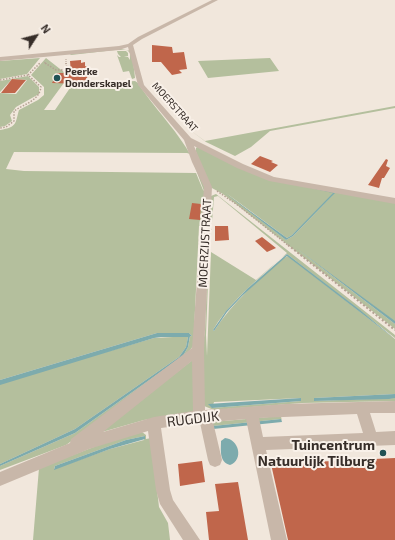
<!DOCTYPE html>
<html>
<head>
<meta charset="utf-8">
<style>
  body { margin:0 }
  #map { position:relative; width:395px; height:540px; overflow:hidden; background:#f1e7dc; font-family:"Exo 2",sans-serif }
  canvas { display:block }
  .north { position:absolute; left:16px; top:16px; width:40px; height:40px; -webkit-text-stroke:3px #f9f1e9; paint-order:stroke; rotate:54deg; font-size:11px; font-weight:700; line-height:16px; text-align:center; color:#362d28 }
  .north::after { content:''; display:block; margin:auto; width:14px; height:18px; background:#362d28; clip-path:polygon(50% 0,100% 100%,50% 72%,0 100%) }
</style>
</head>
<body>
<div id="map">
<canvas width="395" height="540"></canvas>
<div class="north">N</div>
</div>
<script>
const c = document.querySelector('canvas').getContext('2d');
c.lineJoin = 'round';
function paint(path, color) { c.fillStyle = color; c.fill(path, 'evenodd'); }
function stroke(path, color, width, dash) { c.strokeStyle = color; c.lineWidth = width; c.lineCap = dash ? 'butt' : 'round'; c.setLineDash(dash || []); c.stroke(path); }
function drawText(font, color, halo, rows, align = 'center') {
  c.font = font + ' "Exo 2",sans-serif'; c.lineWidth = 4; c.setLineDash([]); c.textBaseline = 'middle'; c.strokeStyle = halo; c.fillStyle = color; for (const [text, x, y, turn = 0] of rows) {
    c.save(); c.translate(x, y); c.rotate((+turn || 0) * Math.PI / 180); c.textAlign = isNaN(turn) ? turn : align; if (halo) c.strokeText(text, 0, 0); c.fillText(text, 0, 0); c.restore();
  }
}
paint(new Path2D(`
  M120,49L132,51L135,78L132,79L129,71L123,72L117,55L119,57H121L118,54L117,51H126L128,53V56L124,57H128L130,60V53L127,50H115L71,55L70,54Z
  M40,58L27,74L0,79V61Z
  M46,58L69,76L44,110H55L72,85L135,81L138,83C158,114 184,136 199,172C202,179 205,187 206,195L198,332L194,345L182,360L66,445L0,470V466L75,433L183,356L188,347L190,337H188L186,347L179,357L75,429L0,464V383L154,338L192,336L189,333H157L0,380V130C18,127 15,123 19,110L38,100L44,95V87L31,75ZM14,152L187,153L190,154L204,191L203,190L196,173L24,171L6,169ZM199,226H202L197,332L194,331Z
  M270,58L279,71L208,78L198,61Z
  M28,76L39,87V94L16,107L10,115L12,121L5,126L0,127V93L16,94L27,80L12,79L0,92V81Z
  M395,106V108L270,131L251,147L235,156L206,142L190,130L205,141Z
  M198,146L257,174L395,203V322L296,248L395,324V329L223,194L210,187L196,152V148ZM226,193L287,238L292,235L334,194L293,236L286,240Z
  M216,194L395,335V338L287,254C280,258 274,265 268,270C248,288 226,307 213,330L214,331C233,302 258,280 284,258L288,256L395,339V394L314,398V401L395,398V401L302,403L214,410L204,406L203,344L205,331L209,229H212L210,232L206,335L207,356L211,252L256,280L287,253L218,196L214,197L212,222H209L211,196ZM301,398V401L212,408L214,402Z
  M194,359V406L193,413L144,420L95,434Z
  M281,416L282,422L281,419L213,426L212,422Z
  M142,432L146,435V439L151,438L159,507L168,523L170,540H33L39,468L99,445ZM145,436L144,440L110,449L54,469L55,466L126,440Z`), '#b4bf9d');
paint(new Path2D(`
  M279,181L335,193L293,236L286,240L225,193L287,238L292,235L333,193Z
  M296,248L395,321V324Z
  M287,254L360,310L395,339L287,256L242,296L227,312L214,331L213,330L226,311L247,289Z
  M157,333H189L192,336H190L188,347L183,356L75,433L0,466V464L75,429L179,357L186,347L188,337H161L154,338L0,385V380Z
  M395,394V398L389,399L314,401V398Z
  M301,398V401L212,408L208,404Z
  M281,419L282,422L213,429V426Z
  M145,436V439L110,449L54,470L55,466L126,440Z
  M225,438C239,439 244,460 230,465C219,462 221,450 221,441Z`), '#7dabad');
paint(new Path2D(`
  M152,45L172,47L173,53L184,52L187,69L179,70L182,73L172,75L161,62H152Z
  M81,60V63L85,62V66H88L90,73L83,84L52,83L57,73H71L70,61Z
  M12,79L26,80L15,93H1Z
  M260,156L273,161L271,162L278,165L270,172L251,164Z
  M386,159L388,160L386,166L390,168L384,178H382L379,188L368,185Z
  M192,203L201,204L200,220L189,219Z
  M215,226H228L229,240L215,241Z
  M262,237L276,248L267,252L255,241Z
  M395,458V540H288L271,464Z
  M202,461L205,482L180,486L178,464Z
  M238,482L248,540H209L206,512L219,511L215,484Z`), '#c0664b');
stroke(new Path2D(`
  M66,59V64
  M44,62L47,64`), '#b4a193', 1, [1, 1]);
stroke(new Path2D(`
  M45,63L56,70H67L66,63
  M28,75L40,63
  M0,80L28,75L41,87C39,101 24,104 14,111V121L6,127L0,128
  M217,191L239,206L289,246`), '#b4a193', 1.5, [1.5, 1.5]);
stroke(new Path2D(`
  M288,245L395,330`), '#b4a193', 2, [2, 2]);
paint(new Path2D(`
  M212,0H218L142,39L133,45L144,85L191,138L243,164L274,177L395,198V204L269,181L237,168L194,146L212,187L204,350L205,410L285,404L395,401V413H370L376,432L395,431V445L266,450L287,540H271L246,419L213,422L222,460L220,465L215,467L210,465L208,460L200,423L161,428L170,490L173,500L200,540H183L160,504L156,490L148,431L89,449L0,486V472L70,443L71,439L192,348L204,187L192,162L184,140L138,85L128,47L119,50L0,61V57L119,46L128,44L138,37ZM192,361L193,411L154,417L103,432ZM357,414L363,433L263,437L259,418Z`), '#c8b7a9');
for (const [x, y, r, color] of [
  [57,78,4,"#205255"],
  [383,453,4,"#205255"]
]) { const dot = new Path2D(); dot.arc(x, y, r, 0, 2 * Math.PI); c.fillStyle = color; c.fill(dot); stroke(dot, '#f9f1e9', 1.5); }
drawText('bold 10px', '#362d28', '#f9f1e9', [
  ["Peerke",65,72],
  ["Donderskapel",65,84]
], 'left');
drawText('10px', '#362d28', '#f9f1e9', [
  ["MOERSTRAAT",175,107,48]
]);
drawText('12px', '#362d28', '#f9f1e9', [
  ["MOERZIJSTRAAT",205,243,-87]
]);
drawText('14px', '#362d28', '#f9f1e9', [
  ["RUGDIJK",193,419,-7]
]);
drawText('bold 14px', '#362d28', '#f9f1e9', [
  ["Tuincentrum",375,445],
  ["Natuurlijk Tilburg",375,461]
], 'right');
</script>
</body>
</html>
